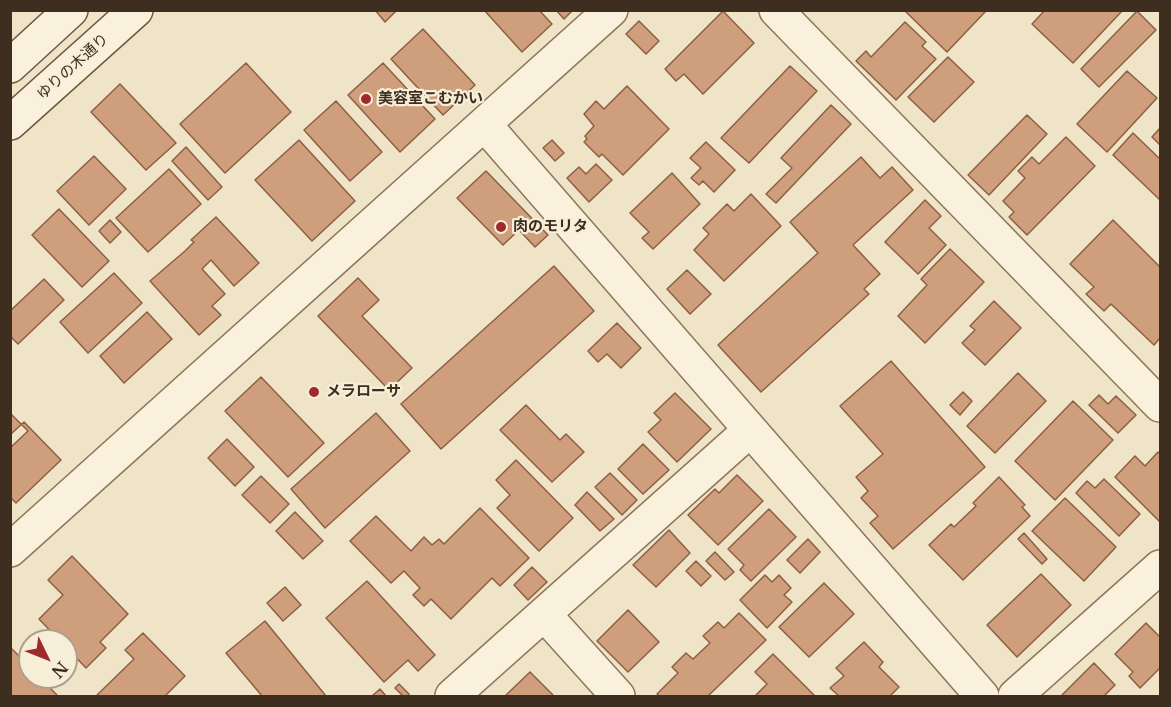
<!DOCTYPE html>
<html>
<head>
<meta charset="utf-8">
<style>
  body { margin:0 }
  #map { position:relative; width:1171px; height:707px; overflow:hidden; background:#f0e4c8; font-family:"Libre Baskerville",serif }
  canvas { display:block }
  .frame { position:absolute; inset:0; border:12px solid #3d2e20; pointer-events:none }
  .north { position:absolute; left:18px; top:629px; width:60px; height:60px; box-sizing:border-box; background:#f7eed8; border:2px solid #ada18e; border-radius:50%; rotate:133deg; font-size:16px; font-weight:700; line-height:24px; text-align:center; color:#3d2e20 }
  .north::after { content:''; display:block; margin:auto; width:21px; height:27px; background:#9e2a2b; clip-path:polygon(50% 0,100% 100%,50% 72%,0 100%) }
</style>
</head>
<body>
<div id="map">
<canvas width="1171" height="707"></canvas>
<div class="frame"></div>
<div class="north">N</div>
</div>
<script>
const c = document.querySelector('canvas').getContext('2d');
c.lineJoin = 'round';
function paint(path, color) { c.fillStyle = color; c.fill(path, 'evenodd'); }
function stroke(path, color, width, dash) { c.strokeStyle = color; c.lineWidth = width; c.lineCap = dash ? 'butt' : 'round'; c.setLineDash(dash || []); c.stroke(path); }
function drawText(font, color, halo, rows, align = 'center') {
  c.font = font + ' "Libre Baskerville","Noto Sans JP",serif'; c.lineWidth = 4.5; c.setLineDash([]); c.textBaseline = 'middle'; c.strokeStyle = halo; c.fillStyle = color; for (const [text, x, y, turn = 0] of rows) {
    c.save(); c.translate(x, y); c.rotate((+turn || 0) * Math.PI / 180); c.textAlign = isNaN(turn) ? turn : align; if (halo) c.strokeText(text, 0, 0); c.fillText(text, 0, 0); c.restore();
  }
}
const building = new Path2D(`
  M375,10H397L385,22Z
  M484,10H539L552,24L522,52Z
  M556,10H573L564,19Z
  M904,10H984L985,12L947,52Z
  M1045,10H1123L1073,63L1032,24Z
  M723,11L754,43L703,94L684,74L676,81L665,69Z
  M1137,11L1156,30L1099,87L1081,69Z
  M639,21L659,41L646,54L626,34Z
  M905,22L926,42L922,46L936,59L896,100L856,61L866,51L871,57Z
  M423,29L475,85L443,115L391,59Z
  M948,57L974,82L934,122L908,97Z
  M246,63L291,112L225,173L180,124Z
  M383,63L435,119L400,152L348,95Z
  M790,66L817,91L749,163L721,138Z
  M1127,71L1157,98L1107,152L1077,124Z
  M120,84L176,143L146,170L91,112Z
  M627,86L669,129L623,175L602,154L599,157L584,142L587,139L585,136L594,126L584,114L596,101L604,109Z
  M336,101L382,152L350,181L304,130Z
  M831,105L851,124L776,203L766,194L792,168L781,158Z
  M1027,115L1047,134L989,195L968,175Z
  M1160,128V145L1152,137Z
  M1133,133L1160,159V200L1113,155Z
  M1066,137L1095,166L1027,235L1009,217L1014,212L1003,201L1025,178L1018,171L1032,157L1039,164Z
  M299,140L355,201L312,241L255,180Z
  M552,140L564,153L555,161L543,148Z
  M706,142L735,170L714,192L703,181L699,185L691,178L701,168L690,158Z
  M186,147L222,187L208,200L172,161Z
  M94,156L126,189L89,225L57,191Z
  M861,157L880,178L892,167L913,190L853,245L880,274L864,289L869,294L761,392L718,345L818,253L790,222Z
  M596,164L612,180L589,202L567,178L579,167L586,174Z
  M169,169L201,204L148,252L116,218Z
  M486,171L548,235L535,247L519,230L503,245L457,198Z
  M672,173L700,204L653,249L642,238L649,232L630,213Z
  M751,194L781,226L724,281L694,250L709,234L703,228L727,204L734,211Z
  M925,200L941,216L929,228L946,245L918,274L885,242Z
  M59,209L109,261L82,287L32,235Z
  M216,217L259,263L234,286L211,260L202,269L225,294L212,306L221,315L199,335L150,281L185,251L194,242L191,240Z
  M110,220L121,232L110,243L99,231Z
  M1113,220L1160,267V338L1154,345L1111,304L1104,311L1086,294L1094,287L1070,264Z
  M950,249L984,282L925,343L898,316L927,285L921,279Z
  M554,266L594,311L441,449L401,404Z
  M687,270L711,294L690,314L667,289Z
  M114,273L142,303L88,353L60,322Z
  M358,278L379,300L362,316L412,368L389,390L318,316Z
  M44,279L64,300L18,344L10,336V311Z
  M994,301L1021,328L985,365L962,343L975,330L970,326Z
  M147,312L172,339L124,383L100,356Z
  M617,323L641,348L621,368L607,354L598,362L588,351Z
  M891,361L985,467L893,549L870,523L878,516L861,498L868,491L856,477L883,454L840,406Z
  M1018,373L1046,401L995,453L967,426Z
  M261,377L324,443L288,477L225,411Z
  M963,392L972,401L960,415L950,405Z
  M675,393L711,429L677,462L648,432L661,420L654,413Z
  M1099,395L1108,404L1116,396L1136,415L1118,433L1089,405Z
  M1073,401L1113,440L1055,500L1015,461Z
  M526,405L560,440L566,434L584,452L552,482L500,430Z
  M10,413L28,431L10,448Z
  M376,413L410,451L325,528L291,489Z
  M24,422L61,460L16,503L10,497V435Z
  M227,439L254,467L235,486L208,458Z
  M643,444L669,470L643,494L618,469Z
  M1158,452L1160,454V522L1115,477L1135,456L1145,466Z
  M516,460L573,518L539,551L497,508L510,495L496,480Z
  M610,473L637,500L622,515L595,487Z
  M737,475L763,501L718,545L688,515L715,489L719,493Z
  M261,476L289,504L270,523L242,495Z
  M999,477L1025,505L1022,507L1030,516L963,580L929,545L951,524L954,527L976,506L973,503Z
  M1104,479L1140,514L1119,536L1076,493L1087,481L1095,488Z
  M587,492L614,519L600,531L575,505Z
  M1065,498L1116,547L1084,581L1032,531Z
  M480,508L529,558L500,586L492,578L451,619L431,599L424,606L413,595L420,588L404,571L391,583L350,541L376,516L411,551L424,537L432,545L439,539L444,544Z
  M769,509L796,537L751,581L740,570L744,565L728,549Z
  M295,512L323,541L303,559L276,531Z
  M669,530L690,553L656,587L633,565Z
  M1024,533L1047,559L1042,564L1018,539Z
  M808,539L820,552L800,573L787,560Z
  M715,552L734,572L725,580L706,561Z
  M72,556L128,614L100,642L106,648L86,668L66,647V641H60L39,619L63,595L48,580Z
  M696,561L711,576L701,586L686,571Z
  M532,567L547,582L528,600L514,585Z
  M1041,574L1071,605L1017,657L987,625Z
  M765,575L772,582L779,575L791,588L784,595L792,602L767,628L740,600Z
  M367,581L435,655L418,671L408,660L384,682L326,618Z
  M824,583L854,614L809,657L779,627Z
  M285,587L301,605L283,621L267,603Z
  M628,610L659,642L628,672L597,641Z
  M739,613L766,640L708,696H660L657,694L678,673L672,667L686,653L693,659L710,643L703,636L718,622L724,628Z
  M265,621L326,696H262L226,653Z
  M1146,623L1160,637V668L1140,688L1129,676L1133,672L1115,654Z
  M143,633L185,676L165,696H96L134,659L125,650Z
  M864,642L883,662L879,667L899,687L890,696H839L830,688L844,676L836,668Z
  M12,649L30,667V677H39L58,696H10V651Z
  M773,654L815,696H755L767,684L755,672Z
  M1094,663L1115,685L1104,696H1061Z
  M530,672L554,696H505Z
  M399,684L409,694L407,696H403L395,688Z
  M380,689L386,696H372Z`);
paint(building, '#cf9f7d');
stroke(building, '#8d5f41', 1.5);
const street = new Path2D(`
  M776,10L1160,405
  M485,125L982,696
  M10,550L611,10
  M544,614L618,696
  M452,696L749,431
  M1015,696L1160,567`);
const secondary = new Path2D(`
  M10,66L71,10
  M10,123L136,10`);
stroke(street, '#8d765c', 36);
stroke(secondary, '#6f573f', 36);
stroke(street, '#faf1dc', 33);
stroke(secondary, '#faf1dc', 33);
for (const [x, y, r, color] of [
  [366,99,6,"#9e2a2b"],
  [501,227,6,"#9e2a2b"],
  [314,392,6,"#9e2a2b"]
]) { const dot = new Path2D(); dot.arc(x, y, r, 0, 2 * Math.PI); c.fillStyle = color; c.fill(dot); stroke(dot, '#f7eed8', 2); }
drawText('15px', '#3d2e20', '#f7eed8', [
  ["ゆりの木通り",73,67,-42]
]);
drawText('bold 15px', '#3d2e20', '#f7eed8', [
  ["美容室こむかい",378,99],
  ["肉のモリタ",513,227],
  ["メラローサ",326,392]
], 'left');
</script>
</body>
</html>
